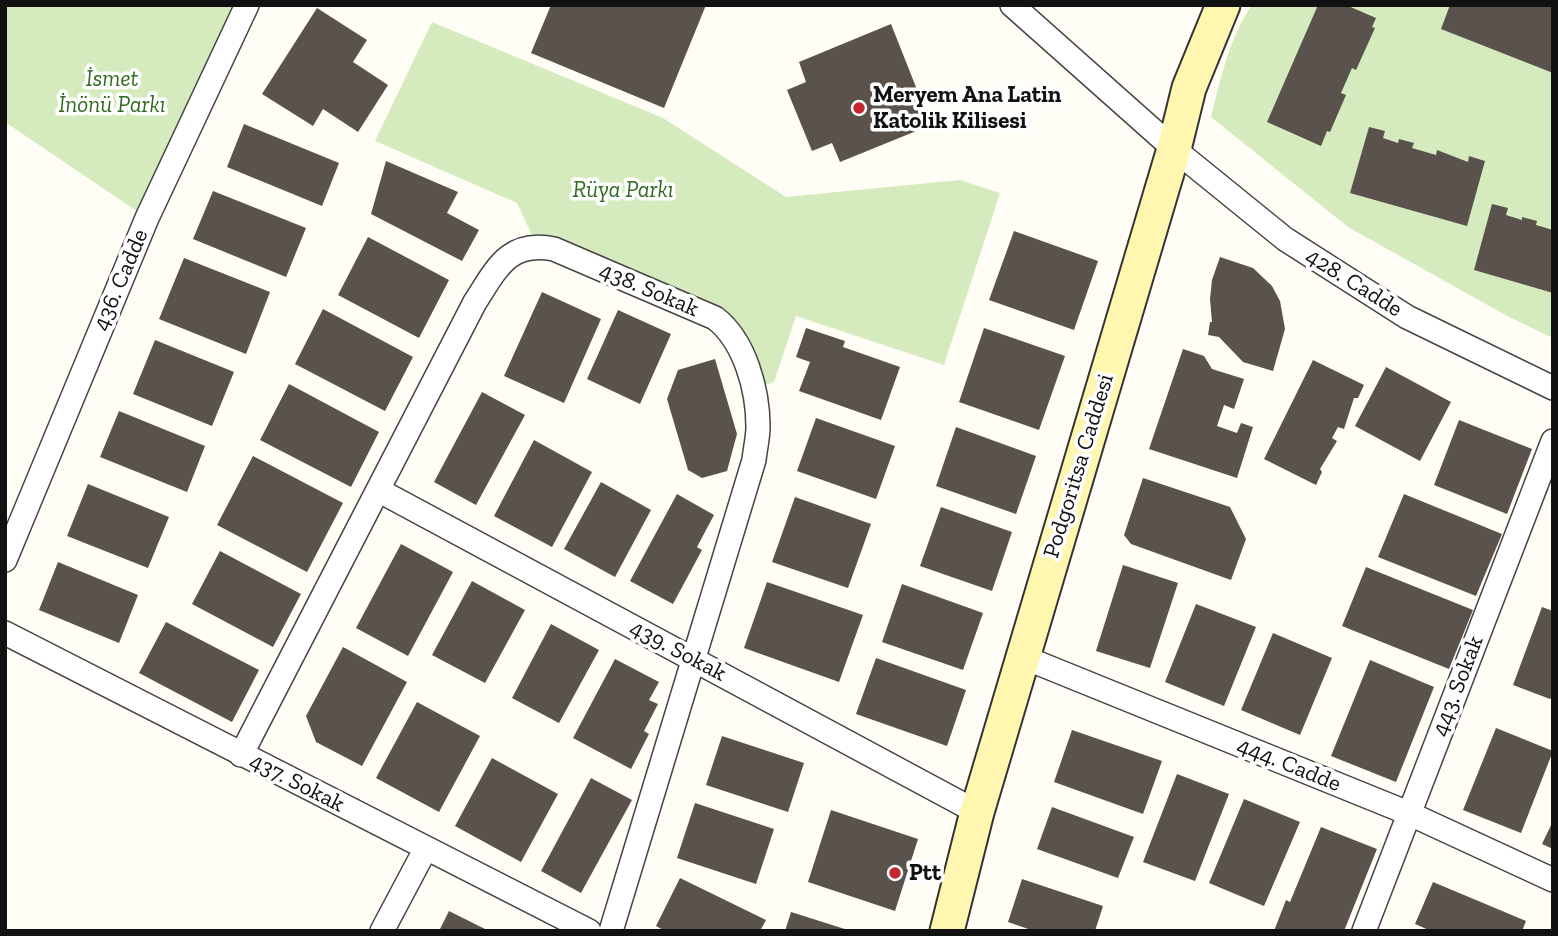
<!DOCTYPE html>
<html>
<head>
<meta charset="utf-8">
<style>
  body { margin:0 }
  #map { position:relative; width:1558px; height:936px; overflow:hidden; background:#fffdf5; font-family:"Zilla Slab",serif }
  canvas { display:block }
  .frame { position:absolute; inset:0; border:7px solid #111; pointer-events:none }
</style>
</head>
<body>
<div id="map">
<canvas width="1558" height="936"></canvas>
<div class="frame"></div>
</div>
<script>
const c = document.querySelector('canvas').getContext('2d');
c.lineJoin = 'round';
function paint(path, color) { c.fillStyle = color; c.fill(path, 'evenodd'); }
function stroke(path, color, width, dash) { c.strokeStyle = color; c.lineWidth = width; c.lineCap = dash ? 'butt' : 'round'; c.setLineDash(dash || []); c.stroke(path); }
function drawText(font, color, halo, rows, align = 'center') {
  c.font = font + ' "Zilla Slab",serif'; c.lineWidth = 7; c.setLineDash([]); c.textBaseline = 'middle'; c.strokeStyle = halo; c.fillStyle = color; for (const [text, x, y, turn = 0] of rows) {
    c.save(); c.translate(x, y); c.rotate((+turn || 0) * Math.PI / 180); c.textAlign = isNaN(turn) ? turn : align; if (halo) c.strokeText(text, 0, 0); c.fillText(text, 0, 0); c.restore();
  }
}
paint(new Path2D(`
  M5,5H247L147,218L5,122Z
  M1252,5H1553V338L1509,317L1348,227L1211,117C1221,78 1229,38 1252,5Z
  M432,22L663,118L786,197L960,180L1000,193L944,365L796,316L774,382L753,389L733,337L537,246L517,203L375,141Z`), '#d5ebbd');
paint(new Path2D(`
  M551,5H706L664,108L531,53Z
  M1318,5H1346L1376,18L1372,27L1375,28L1356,70L1352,68L1341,93L1346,95L1330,132L1327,131L1321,146L1267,122Z
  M1450,5L1553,7V73L1441,29Z
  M317,8L367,40L353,62L388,85L358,132L323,109L313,126L262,94Z
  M891,24L931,125L840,162L832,143L812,151L787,90L806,82L799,62Z
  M244,124L339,163L322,206L227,167Z
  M1369,127L1385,131L1383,138L1398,143L1399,139L1414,143L1412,148L1436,155L1437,150L1468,162L1469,156L1485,161L1467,226L1350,193Z
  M386,161L458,192L447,213L479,230L462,261L371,214Z
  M213,191L306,228L286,277L193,239Z
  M1492,204L1508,208L1506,215L1522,220V217L1537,221L1536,225L1553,230V293L1474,270Z
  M1014,231L1098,261L1074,330L989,300Z
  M368,237L449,280L419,338L338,295Z
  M1220,257L1253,268L1272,286L1280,301L1285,329L1273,371L1243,362L1219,337L1208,335L1210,322H1212L1210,299L1212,280Z
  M184,258L270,292L246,354L159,319Z
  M542,292L601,319L564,403L504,376Z
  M323,309L413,357L385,411L295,364Z
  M618,310L671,334L640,404L587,379Z
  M806,328L845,341L843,347L900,367L881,420L799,391L810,362L796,357Z
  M984,328L1065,356L1039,430L959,402Z
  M155,340L234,372L212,426L133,394Z
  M1183,349L1204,356L1212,369L1244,379L1234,409L1224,405L1217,426L1237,433L1241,423L1253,427L1237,478L1149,449Z
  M715,359L737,434L727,471L702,478L688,470L667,399L678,370Z
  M1313,360L1364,385L1358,398H1354L1344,429L1338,427L1332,438L1337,441L1320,469L1322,472L1316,485L1264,459Z
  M1386,367L1451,402L1420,461L1355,426Z
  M289,384L379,432L351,487L260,440Z
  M482,392L525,415L476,505L434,482Z
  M119,411L205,446L187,492L100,457Z
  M816,418L895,446L876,499L797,471Z
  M1459,420L1532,449L1507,514L1434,485Z
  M956,427L1036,456L1016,514L936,486Z
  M534,440L592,472L552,547L494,516Z
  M253,456L343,503L307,572L217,525Z
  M1143,478L1230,507L1246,539L1231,580L1131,544L1124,535Z
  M601,482L651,510L615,577L564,549Z
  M88,484L169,517L148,568L67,536Z
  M677,494L714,515L697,547L702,550L673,604L630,581Z
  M1404,494L1502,534L1476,596L1378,557Z
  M795,497L871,524L848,588L772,562Z
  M941,507L1012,532L992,591L920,566Z
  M401,544L453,572L408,656L356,628Z
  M220,551L301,594L273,647L192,604Z
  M58,562L138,595L119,643L39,610Z
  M1123,565L1178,583L1150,668L1096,651Z
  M1366,567L1473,610L1449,669L1342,626Z
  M472,581L525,610L485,683L432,655Z
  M767,582L863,615L839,682L744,648Z
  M902,584L983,613L963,670L882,642Z
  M1196,604L1256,627L1224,706L1165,682Z
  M1542,607L1553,611V696L1550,699L1513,685Z
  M166,622L259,670L232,722L139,673Z
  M551,624L599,650L559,723L512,698Z
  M1273,633L1332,658L1300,735L1241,710Z
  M343,647L407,682L362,766L316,742L306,716Z
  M876,658L966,690L947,746L856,714Z
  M615,659L659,682L649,700L658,704L644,731L649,734L631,769L573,738Z
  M1370,660L1434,687L1396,782L1331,756Z
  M417,702L480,736L439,812L376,778Z
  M1496,728L1553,751L1521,833L1463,810Z
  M1072,730L1162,761L1143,814L1054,782Z
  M722,736L804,763L788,812L706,785Z
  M492,758L558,794L521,862L455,826Z
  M1177,774L1229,794L1195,881L1143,862Z
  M591,778L632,800L581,893L541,871Z
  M1244,799L1300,822L1264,906L1209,883Z
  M695,803L774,829L756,884L677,858Z
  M1052,807L1134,837L1118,878L1037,849Z
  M831,810L918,839L895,911L808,882Z
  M1553,821V849L1542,844Z
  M1321,827L1377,849L1344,931H1274L1286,900L1290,902Z
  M680,878L766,920L760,931H665L656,926Z
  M1022,879L1103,906L1095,931H1034L1008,922Z
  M1433,882L1526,921L1522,931H1431L1415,924Z
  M449,911L489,931H439Z
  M791,912L848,930V931H785Z`), '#5a524d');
const minor = new Path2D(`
  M1012,5L1174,149L1285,239L1407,317L1553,388
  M378,490L977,812
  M5,560L147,218L247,5
  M5,633L589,931
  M1023,657L1408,813L1553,880
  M241,755L475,302C497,268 509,240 554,249L715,318C745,341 758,390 758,427C758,438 755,449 754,460L611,931
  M382,931L426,848
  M1364,931L1553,441`);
const secondary = new Path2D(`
  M947,931L977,812L1174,149L1189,88L1223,5`);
stroke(minor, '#444', 26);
stroke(secondary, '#333', 37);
stroke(minor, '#fff', 23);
stroke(secondary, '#fff6b0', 33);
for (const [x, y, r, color] of [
  [859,108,7,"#c4262e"],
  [895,873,7,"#c4262e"]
]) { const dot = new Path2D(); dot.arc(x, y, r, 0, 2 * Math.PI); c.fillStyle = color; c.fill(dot); stroke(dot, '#fff', 2.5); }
drawText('italic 23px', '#2f6b1f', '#fff', [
  ["İsmet",112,79],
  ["İnönü Parkı",112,105],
  ["Rüya Parkı",623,190]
]);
drawText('bold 23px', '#111', '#fff', [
  ["Meryem Ana Latin",873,95],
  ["Katolik Kilisesi",873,121],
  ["Ptt",909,873]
], 'left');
drawText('23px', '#111', '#fff', [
  ["436. Cadde",121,280,-67],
  ["428. Cadde",1354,283,32],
  ["438. Sokak",649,290,23],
  ["Podgoritsa Caddesi",1079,466,-73],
  ["439. Sokak",678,651,28],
  ["443. Sokak",1458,686,-69],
  ["444. Cadde",1289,765,22],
  ["437. Sokak",297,783,27]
]);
</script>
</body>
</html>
